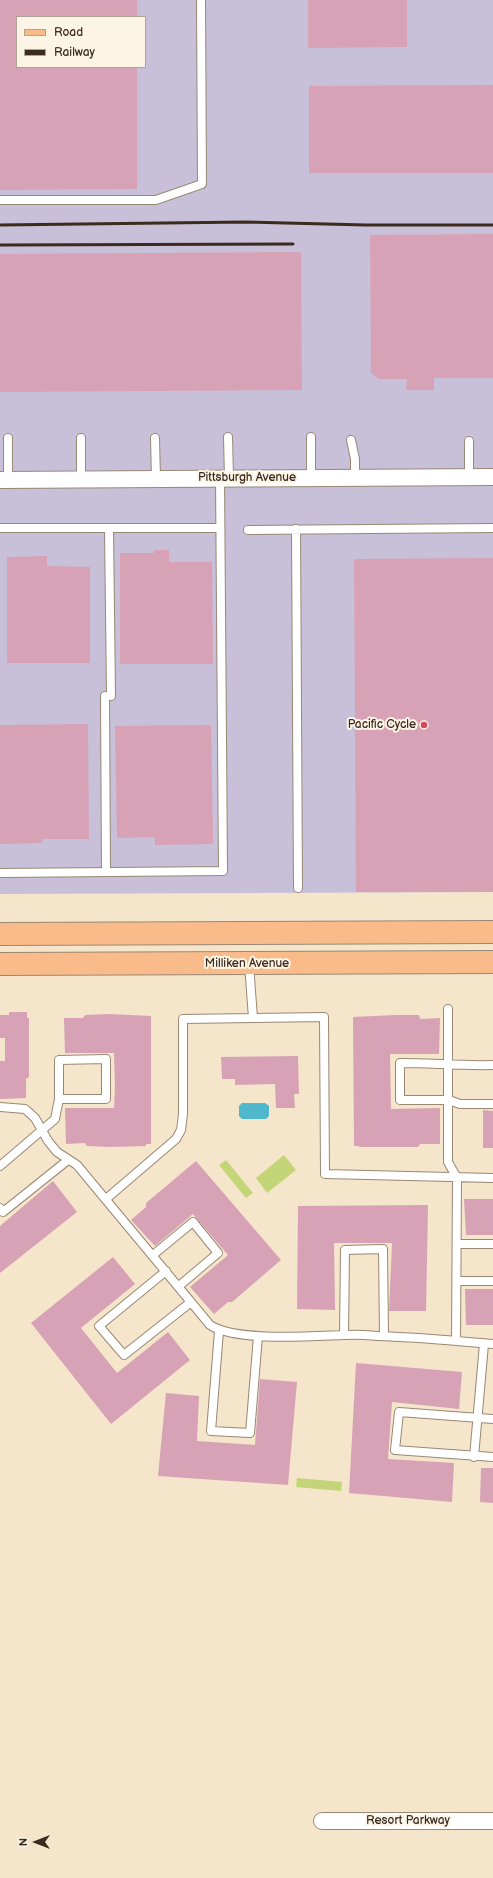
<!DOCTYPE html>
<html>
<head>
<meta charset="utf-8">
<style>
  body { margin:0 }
  #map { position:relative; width:493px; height:1878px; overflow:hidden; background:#f4e5cb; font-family:"Balsamiq Sans",sans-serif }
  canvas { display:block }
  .legend { position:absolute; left:16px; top:16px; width:130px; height:52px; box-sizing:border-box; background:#fcf5e5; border:1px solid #afa495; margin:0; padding:5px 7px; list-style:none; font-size:12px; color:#3b2a1e }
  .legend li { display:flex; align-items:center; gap:8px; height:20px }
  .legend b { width:20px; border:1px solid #afa495 }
  .north { position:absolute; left:16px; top:1822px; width:40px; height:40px; -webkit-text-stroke:3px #fcf5e5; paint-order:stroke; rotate:270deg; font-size:11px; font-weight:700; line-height:16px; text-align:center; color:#3b2a1e }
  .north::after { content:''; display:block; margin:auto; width:14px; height:18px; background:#3b2a1e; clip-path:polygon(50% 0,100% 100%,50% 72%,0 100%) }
</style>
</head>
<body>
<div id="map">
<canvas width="493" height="1878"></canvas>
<ul class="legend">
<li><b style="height:5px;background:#fabb8b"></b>Road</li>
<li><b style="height:5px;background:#3b2a1e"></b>Railway</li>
</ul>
<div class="north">N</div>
</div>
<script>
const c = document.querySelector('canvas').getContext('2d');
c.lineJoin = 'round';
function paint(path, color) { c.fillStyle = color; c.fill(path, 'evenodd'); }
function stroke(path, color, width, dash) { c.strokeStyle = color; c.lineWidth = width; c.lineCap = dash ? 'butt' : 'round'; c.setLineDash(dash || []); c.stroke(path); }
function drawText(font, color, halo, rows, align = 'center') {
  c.font = font + ' "Balsamiq Sans",sans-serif'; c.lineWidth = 4; c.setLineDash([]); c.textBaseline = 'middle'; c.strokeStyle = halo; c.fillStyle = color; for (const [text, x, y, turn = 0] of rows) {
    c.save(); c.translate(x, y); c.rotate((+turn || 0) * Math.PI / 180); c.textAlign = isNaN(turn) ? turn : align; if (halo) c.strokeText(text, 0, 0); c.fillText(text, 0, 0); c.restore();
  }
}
paint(new Path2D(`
  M0,0H493V892L0,894ZM17,17H145V67H17Z`), '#c8bfd8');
paint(new Path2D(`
  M284,1155L296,1170L267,1193L256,1178Z
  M226,1160L253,1193L246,1198L219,1165Z
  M297,1478L342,1482L341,1491L296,1487Z`), '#c3d577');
paint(new Path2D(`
  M242,1103H265L269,1106V1116L266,1119H242L239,1116V1106Z`), '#4fb8cd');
paint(new Path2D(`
  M0,0H137V17H17V67H137V189L0,190Z
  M308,0H407V47L308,48Z
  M493,85V173H309V86Z
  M493,234V378H434V390H406L407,379H379L371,373L370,235Z
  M301,252L302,390L0,392V254Z
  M154,550H169V562H212L213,664H120V553H154Z
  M47,556V566L90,567V663H7V557Z
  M493,558V892H356L354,559Z
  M88,724L89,839H42V843L0,844V725Z
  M211,725L213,844L155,845V837L117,838L115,726Z
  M9,1012H27V1018H29V1077L26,1079V1098L0,1099V1061H5V1038H0V1015H9Z
  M109,1014L151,1016V1144H146V1146L110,1147L87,1146L85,1143L66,1144L65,1108H114L115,1087L114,1053H65L64,1018H83L85,1015Z
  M395,1015H419L420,1019L440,1018L439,1054H390L391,1109L440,1108V1144H420L418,1147H359V1146H354L353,1017Z
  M298,1056L299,1094H294L295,1108H276L275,1084L235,1085V1079H222L221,1057Z
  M483,1110L493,1111V1148H483Z
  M196,1161L281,1260L232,1302H228L214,1314L190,1287L228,1255L197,1219L193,1214L155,1246L131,1220L146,1207V1203Z
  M53,1181L77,1212L0,1273V1226Z
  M464,1199H493V1235H466Z
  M428,1205L426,1311H389L392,1243H334L335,1310L297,1309L298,1206Z
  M113,1257L135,1284L81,1328L117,1373L168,1332L190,1360L111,1424L31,1323Z
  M465,1289H493V1325H466Z
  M356,1363L462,1372L459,1409L392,1402L388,1459L454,1463L452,1502L349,1493Z
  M260,1379L297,1382L288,1485L158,1476L166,1393L199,1396L197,1441L255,1445Z
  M481,1468H493V1503L480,1502Z`), '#d7a2b5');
const service = new Path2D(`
  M0,200H156L202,184L201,0
  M228,437L229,478
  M311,437V478
  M155,438L156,479
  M351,440L355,459V478
  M469,441V477
  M81,479V438
  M8,480V438
  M0,528H220
  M109,528L111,696
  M296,529L298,888
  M248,530L493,528
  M105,696L106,872
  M0,873L223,871L220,478
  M249,964L253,1018
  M448,1009V1162L457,1178L456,1341
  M493,1065C462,1066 431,1063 400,1063V1100H449L460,1104H493
  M0,1107L25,1109L35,1118L48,1141L57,1152L77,1165L210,1325C236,1342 313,1336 345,1335C356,1334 367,1335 378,1336C416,1337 455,1341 493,1344
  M0,1166L55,1119L59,1099V1060L106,1059V1099H59
  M106,1199L176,1139L181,1130L183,1114V1019L324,1017L325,1174L493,1178
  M0,1208L3,1212L68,1160
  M457,1244H493
  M153,1255L193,1222L218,1253L179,1286
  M166,1271L99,1326L124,1355L191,1302
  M457,1281H493
  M219,1331L211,1431L250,1433L258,1336
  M344,1335L345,1250L383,1249L384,1336
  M493,1419L399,1412L395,1450L493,1457
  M474,1457L484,1344`);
const minor = new Path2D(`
  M0,480L493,477
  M322,1821H493`);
const primary = new Path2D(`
  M0,934L493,932
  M0,964L493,962`);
stroke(service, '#988874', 10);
stroke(minor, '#988874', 18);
stroke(primary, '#988874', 24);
stroke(service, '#fff', 8);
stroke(minor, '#fff', 16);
stroke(primary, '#fabb8b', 22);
stroke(new Path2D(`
  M0,225L246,222L366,225H493
  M0,245L293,244`), '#3b2a1e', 3);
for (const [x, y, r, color] of [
  [424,725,4,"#d1495b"]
]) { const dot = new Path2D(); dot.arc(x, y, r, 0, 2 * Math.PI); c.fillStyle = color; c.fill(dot); stroke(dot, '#fcf5e5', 1.5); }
drawText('12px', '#3b2a1e', '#fcf5e5', [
  ["Pittsburgh Avenue",247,478],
  ["Milliken Avenue",247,964],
  ["Resort Parkway",408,1821]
]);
drawText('12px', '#3b2a1e', '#fcf5e5', [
  ["Pacific Cycle",416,725]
], 'right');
</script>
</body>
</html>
